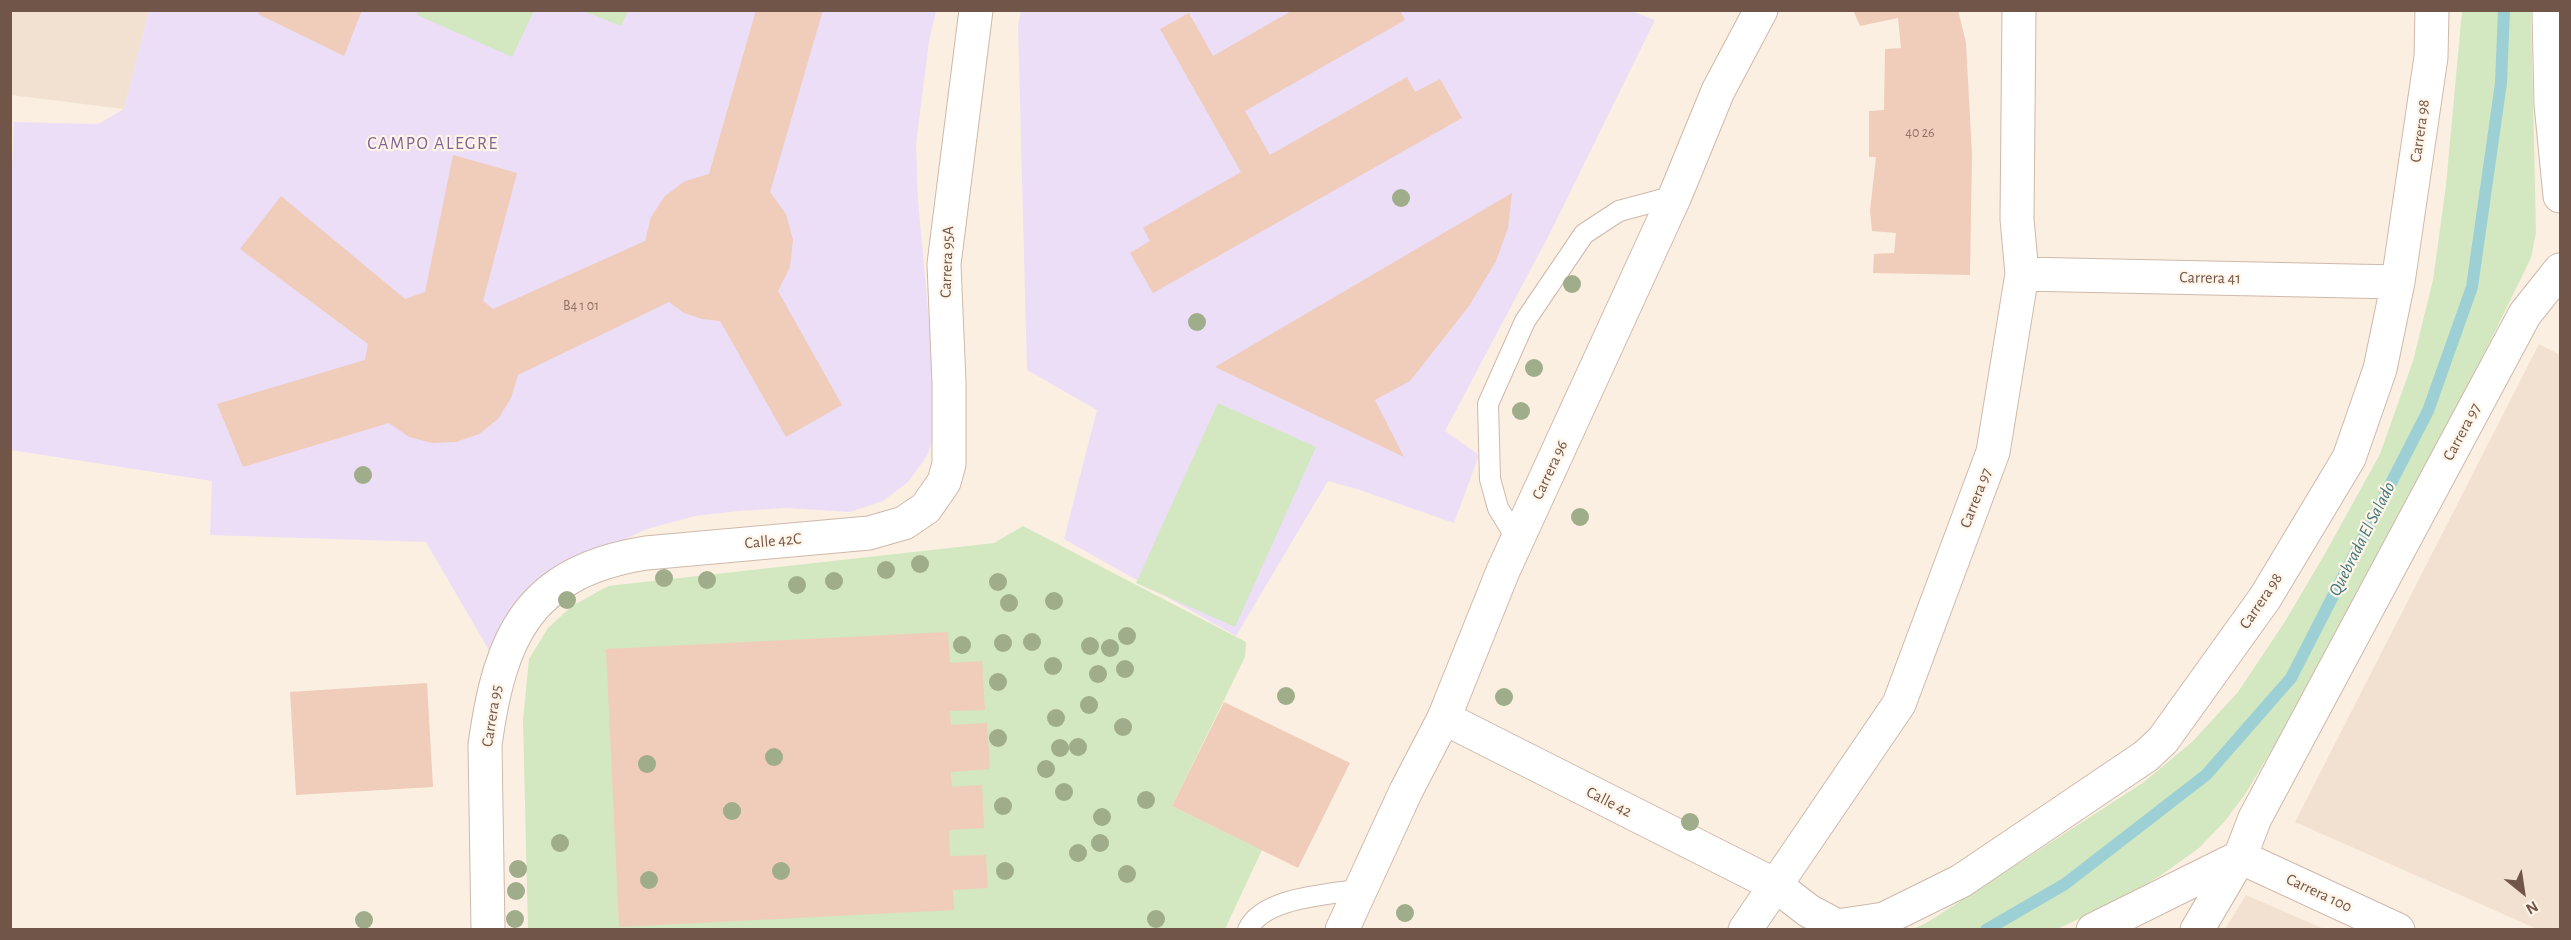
<!DOCTYPE html>
<html>
<head>
<meta charset="utf-8">
<style>
  body { margin:0 }
  #map { position:relative; width:2571px; height:940px; overflow:hidden; background:#fbefe1; font-family:"Alegreya Sans",sans-serif }
  canvas { display:block }
  .frame { position:absolute; inset:0; border:12px solid #715549; pointer-events:none }
  .north { position:absolute; left:2493px; top:862px; width:60px; height:60px; -webkit-text-stroke:4px #fef4e7; paint-order:stroke; rotate:150deg; font-size:16px; font-weight:700; line-height:24px; text-align:center; color:#715549 }
  .north::after { content:''; display:block; margin:auto; width:21px; height:27px; background:#715549; clip-path:polygon(50% 0,100% 100%,50% 72%,0 100%) }
</style>
</head>
<body>
<div id="map">
<canvas width="2571" height="940"></canvas>
<div class="frame"></div>
<div class="north">N</div>
</div>
<script>
const c = document.querySelector('canvas').getContext('2d');
c.lineJoin = 'round';
function paint(path, color) { c.fillStyle = color; c.fill(path, 'evenodd'); }
function stroke(path, color, width, dash) { c.strokeStyle = color; c.lineWidth = width; c.lineCap = dash ? 'butt' : 'round'; c.setLineDash(dash || []); c.stroke(path); }
function drawText(font, color, halo, rows, align = 'center') {
  c.font = font + ' "Alegreya Sans",sans-serif'; c.lineWidth = 4.5; c.setLineDash([]); c.textBaseline = 'middle'; c.strokeStyle = halo; c.fillStyle = color; for (const [text, x, y, turn = 0] of rows) {
    c.save(); c.translate(x, y); c.rotate((+turn || 0) * Math.PI / 180); c.textAlign = isNaN(turn) ? turn : align; if (halo) c.strokeText(text, 0, 0); c.fillText(text, 0, 0); c.restore();
  }
}
paint(new Path2D(`
  M11,11H149L124,109L11,95Z
  M2539,344L2560,355V930L2537,929L2295,822Z
  M2246,895L2324,929H2225Z`), '#f2e1d0');
paint(new Path2D(`
  M1021,10H1629L1655,20L1551,231L1445,431L1479,455L1454,523L1357,489L1328,481L1236,636L1064,539L1097,410L1027,370L1018,25Z
  M149,11H936L929,41L916,144L918,200L937,410L936,430L927,456L908,482L883,501L850,512L786,508L738,511L695,516L647,529L597,552L490,652L426,542L210,535L212,481L11,450L10,214L14,122L98,124L124,109Z`), '#ecdef7');
paint(new Path2D(`
  M419,10H534V11L512,57L417,15Z
  M583,11H628L621,26Z
  M2462,11H2531L2536,233L2531,258L2453,417L2320,669L2246,793L2225,821L2199,848L2160,876L2107,906L2057,929L1911,930L1928,922L2144,782L2192,742L2238,692L2284,623L2326,552L2380,454L2413,361L2433,280L2446,185Z
  M1218,403L1316,447L1235,627L1136,583Z
  M1023,526L1246,642L1245,657L1172,806L1262,850L1225,929L528,930L523,720L529,659L548,628L572,606L608,586L994,543Z`), '#d3e8c1');
stroke(new Path2D(`
  M1986,930L2065,884L2206,775L2291,678L2428,411L2472,287L2501,83L2504,10`), '#9dd0d5', 12);
paint(new Path2D(`
  M259,10H362L344,56L258,14Z
  M756,10H823L770,192L786,214L793,240L790,267L778,291L842,405L786,437L720,321L702,319L684,313L669,302L518,375L511,398L498,419L479,434L456,442L432,443L409,437L389,423L243,467L217,404L365,360L368,344L240,249L281,196L405,299L425,292L453,155L517,173L483,301L493,309L645,241L651,217L665,196L685,181L709,174Z
  M1293,10H1400L1405,20L1245,111L1270,155L1407,77L1415,92L1440,79L1462,118L1153,293L1130,253L1150,241L1143,228L1241,172L1160,29L1189,13L1213,56Z
  M1853,10H1958L1966,43L1972,155L1970,275L1873,273L1874,254L1894,253L1896,233L1872,231L1870,211L1876,157H1869V111L1884,110L1885,49L1901,48L1898,18L1860,26Z
  M1512,193L1508,228L1496,261L1469,306L1410,381L1375,400L1404,457L1215,367Z
  M948,632L950,663L982,661L985,710L950,711L951,725L987,723L990,769L951,772L952,787L982,785L984,828L949,830L950,856L986,855L988,888L953,890L954,910L619,927L606,649Z
  M427,683L433,787L296,795L290,692Z
  M1224,702L1350,763L1298,868L1172,806Z`), '#f0ccba');
const lane = new Path2D(`
  M1518,541L1498,508L1490,479L1488,404L1525,321L1584,234L1619,211L1675,196
  M1248,930C1262,897 1329,895 1361,889`);
const street = new Path2D(`
  M2549,10L2551,104L2560,196
  M2022,274L2398,282
  M1444,718L1775,885L1809,911L1837,926L1884,919L1961,881L2146,756L2163,740L2265,598L2349,458L2380,369L2398,282L2431,57L2432,10
  M488,930L485,745C500,636 528,572 646,553L869,533L904,523L926,508L944,482L949,464V383L944,264L976,10
  M1745,930L1899,704L1993,452L2022,274L2017,219L2019,10
  M2093,930L2240,857L2398,930
  M2197,930L2240,857L2255,818L2525,314L2560,270`);
const secondary = new Path2D(`
  M1342,930L1406,791L1444,718L1503,571L1675,196L1718,91L1761,10`);
stroke(lane, '#ceb9ab', 22);
stroke(street, '#ceb9ab', 35);
stroke(secondary, '#d1b8a9', 35);
stroke(lane, '#fff', 20);
stroke(street, '#fff', 33);
stroke(secondary, '#fff', 33);
c.fillStyle = '#9fad8a';
for (const [x, y] of [
  [1401,198],
  [1572,284],
  [1197,322],
  [1534,368],
  [1521,411],
  [363,475],
  [1580,517],
  [920,564],
  [886,570],
  [664,578],
  [707,580],
  [834,581],
  [998,582],
  [797,585],
  [567,600],
  [1054,601],
  [1009,603],
  [1127,636],
  [1032,642],
  [1003,643],
  [962,645],
  [1090,646],
  [1110,648],
  [1053,666],
  [1125,669],
  [1098,674],
  [998,682],
  [1286,696],
  [1504,697],
  [1089,705],
  [1056,718],
  [1123,727],
  [998,738],
  [1078,747],
  [1060,748],
  [774,757],
  [647,764],
  [1046,769],
  [1064,792],
  [1146,800],
  [1003,806],
  [732,811],
  [1102,817],
  [1690,822],
  [560,843],
  [1100,843],
  [1078,853],
  [518,869],
  [781,871],
  [1005,871],
  [1127,874],
  [649,880],
  [516,891],
  [1405,913],
  [515,919],
  [1156,919],
  [364,920]
]) { c.beginPath(); c.arc(x, y, 9, 0, 2 * Math.PI); c.fill(); }
drawText('14px', '#917365', null, [
  ["40 26",1920,133],
  ["B4 1 01",581,306]
]);
drawText('16px', '#715549', '#fef4e7', [
  ["Carrera 98",2420,131,-82],
  ["Carrera 95A",947,262,-88],
  ["Carrera 41",2210,278,1],
  ["Carrera 97",2462,432,-62],
  ["Carrera 96",1550,470,-65],
  ["Carrera 97",1976,498,-69],
  ["Calle 42C",773,541,-5],
  ["Carrera 98",2261,601,-56],
  ["Carrera 95",492,716,-81],
  ["Calle 42",1609,802,27],
  ["Carrera 100",2319,893,25]
]);
c.letterSpacing = '1.5px';
drawText('18px', '#826595', '#fef4e7', [
  ["CAMPO ALEGRE",433,144]
]);
c.letterSpacing = '0px';
drawText('italic 18px', '#41777d', '#fef4e7', [
  ["Quebrada El Salado",2362,539,-63]
]);
</script>
</body>
</html>
